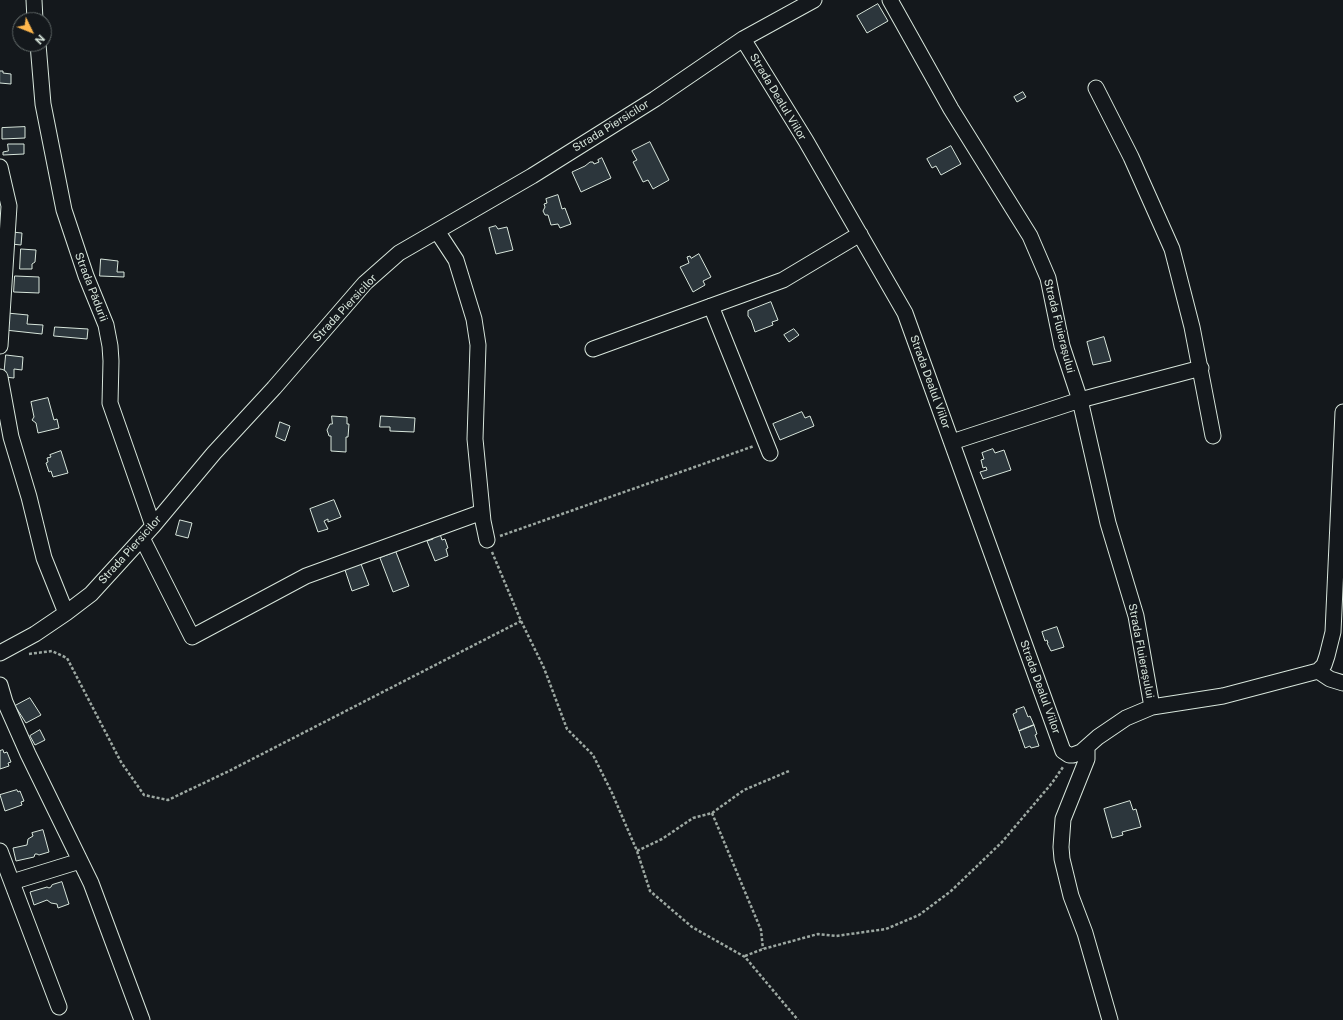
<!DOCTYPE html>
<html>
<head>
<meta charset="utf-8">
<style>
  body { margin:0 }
  #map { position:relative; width:1343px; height:1020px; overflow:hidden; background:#14181c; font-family:"Public Sans",sans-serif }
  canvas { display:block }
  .north { position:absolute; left:12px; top:12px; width:40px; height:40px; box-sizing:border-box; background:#14181c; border:1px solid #626a69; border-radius:50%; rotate:133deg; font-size:11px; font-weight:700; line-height:16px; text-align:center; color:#d8e6dc }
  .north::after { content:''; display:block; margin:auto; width:14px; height:18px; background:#ffb74d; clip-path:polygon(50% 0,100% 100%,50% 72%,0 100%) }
</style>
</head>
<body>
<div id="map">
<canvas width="1343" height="1020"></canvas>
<div class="north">N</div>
</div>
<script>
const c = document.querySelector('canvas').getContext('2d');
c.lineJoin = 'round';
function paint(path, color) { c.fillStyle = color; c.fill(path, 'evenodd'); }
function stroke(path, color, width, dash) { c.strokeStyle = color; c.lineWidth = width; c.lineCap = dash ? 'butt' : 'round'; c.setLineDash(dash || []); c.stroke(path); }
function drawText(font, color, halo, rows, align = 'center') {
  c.font = font + ' "Public Sans",sans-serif'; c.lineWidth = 3; c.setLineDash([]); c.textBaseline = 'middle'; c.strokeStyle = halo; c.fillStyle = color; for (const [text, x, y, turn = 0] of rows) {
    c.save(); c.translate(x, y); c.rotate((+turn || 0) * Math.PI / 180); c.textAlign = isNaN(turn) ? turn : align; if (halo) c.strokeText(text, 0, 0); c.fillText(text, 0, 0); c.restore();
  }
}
const building = new Path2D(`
  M878,4L888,21L867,33L857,16Z
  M0,71H3V73L11,74V84L0,83Z
  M1023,92L1026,97L1017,102L1014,97Z
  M25,127V138L2,139V128Z
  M650,142L669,180L653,189L648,180L643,182L633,162L637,160L632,151Z
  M8,144H24V154L3,155V152L8,151Z
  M951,146L961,164L941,175L936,166L932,168L927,159Z
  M602,158L611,178L581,192L572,172L585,166L590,162H593L594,164L599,162L598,160Z
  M558,195L562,209L565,208L571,224L560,228L558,224L551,225L548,215H545L543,211L545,207L544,204L547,203L546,199Z
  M496,226L498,229L507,227L513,250L496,254L489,228Z
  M12,232L22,233L21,245L11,244Z
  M21,249L36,250L35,262L32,264V269H20Z
  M699,254L711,277L703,281L705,285L693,292L680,267L689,263L687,257L690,256L691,258Z
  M101,259L118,261L117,272H124V277L100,276Z
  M15,276L39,277V293L14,292Z
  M771,302L778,320L772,322L773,325L755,332L751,320L748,316V311Z
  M7,313L28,315L27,324L43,325L42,334L5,330Z
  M55,327L88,329L87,339L54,336Z
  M794,329L799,335L789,342L784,335Z
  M1104,337L1111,361L1093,365L1087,342Z
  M6,355L23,357L22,370L14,369V378L4,377Z
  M48,398L54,420L57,419L59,428L38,433L36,423L32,420L34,417L31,402Z
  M802,412L805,418L810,416L814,426L780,440L773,424Z
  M332,416L347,417V424H349L348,437H346V452L331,451V436H329L327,430L330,424H332Z
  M381,416L415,418L414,432L390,431V427H380Z
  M280,422L290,426L285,441L276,437Z
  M993,449L995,453L1004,450L1011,470L983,479L980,472L987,470L986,467L983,468L981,460L984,459L982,453Z
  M61,451L68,473L53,477L51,471L49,472L46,463L48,462L47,458L51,457L50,455Z
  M334,500L341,517L328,522V519L324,521L328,529L318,532L310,509Z
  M180,520L192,523L188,538L176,535Z
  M440,534L442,540L445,539L448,548L446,549L448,556L435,561L427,541L433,539V537Z
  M396,552L409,586L393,592L380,558Z
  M361,564L369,585L352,591L345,570Z
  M1057,627L1064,647L1051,651L1047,643H1048L1047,640L1045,641L1042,632Z
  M30,698L41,715L26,723L15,706Z
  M1024,707L1028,717L1030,716L1034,725L1019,731L1013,714L1017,712L1016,710Z
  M1034,725L1037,734L1035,735L1039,746L1031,748L1030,746L1025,748L1019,731Z
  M40,730L45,740L35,745L30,736Z
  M3,750L4,753L7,752L11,762L8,763L9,766L0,769V751Z
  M17,790L18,792L20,791L24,801L21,802L22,805L5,811L0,795Z
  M1130,801L1133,810L1136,809L1141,827L1122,832L1123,835L1112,838L1104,809Z
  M43,830L49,852L39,855L37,854H35L34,857L16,861L13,848L27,845L28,839L33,836L32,833Z
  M62,882L69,904L58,908L57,904L51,903L47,900L34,905L30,892L47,887L49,888L51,887L52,885Z`);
paint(building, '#2c363c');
stroke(building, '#d8e6dc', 1);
const minor = new Path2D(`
  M34,0L35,20
  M890,0L951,109L1030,236L1048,278L1062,346L1080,400L1108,523L1136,616L1152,707
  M743,39L806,141L905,313L1063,751L1069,755H1073L1081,752L1098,737L1126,718L1152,707L1223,696L1318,671L1324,665L1327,656L1333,632L1343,412
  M38,44L43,104L64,210L86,276L106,325L110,346L111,361L110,403L153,526
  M1096,88L1131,157L1172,249L1192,327L1213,436
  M0,167L9,206L0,346
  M437,231L456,260L474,319L478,345L475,439L483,521L487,540
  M711,306L770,453
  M593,349L783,280L860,234
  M0,377L11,437L29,497L44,558L66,613
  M952,442L1080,400L1201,368
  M142,538L192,637L306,576L482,512
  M0,653L35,634L66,613L91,594L153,526L214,453L274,388L365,283L399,253L532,176L655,99L743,39L814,0
  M1318,671L1330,679L1343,683
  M0,685L5,702L28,754L91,883L142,1020
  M1087,748V759L1063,819L1061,847L1062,859L1071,896L1085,933L1110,1020
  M0,851L59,1007
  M12,882L80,861`);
stroke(minor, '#d8e6dc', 17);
stroke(new Path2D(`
  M500,536L754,446
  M492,552L521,621L544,668L567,729L593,755L612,793L637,851L650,891L692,927L745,957L798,1020
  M29,654L52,651L67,658L121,762L144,795L168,800L229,771L521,621
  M712,813L761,930L763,949
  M637,851L662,839L693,818L712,813L744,790L789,771
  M745,956L763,949L818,934L836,936L886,929L919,915L951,891L1002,842L1052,783L1063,767`), '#9da8a2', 2.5, [3, 2]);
stroke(minor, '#14181c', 15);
drawText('11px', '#d8e6dc', '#14181c', [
  ["Strada Dealul Viilor",778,97,59],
  ["Strada Piersicilor",611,126,-32],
  ["Strada Pădurii",91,287,69],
  ["Strada Piersicilor",345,308,-47],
  ["Strada Fluierașului",1059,326,76],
  ["Strada Dealul Viilor",930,382,70],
  ["Strada Piersicilor",130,550,-48],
  ["Strada Fluierașului",1141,651,79],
  ["Strada Dealul Viilor",1040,687,70]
]);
</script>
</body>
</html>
